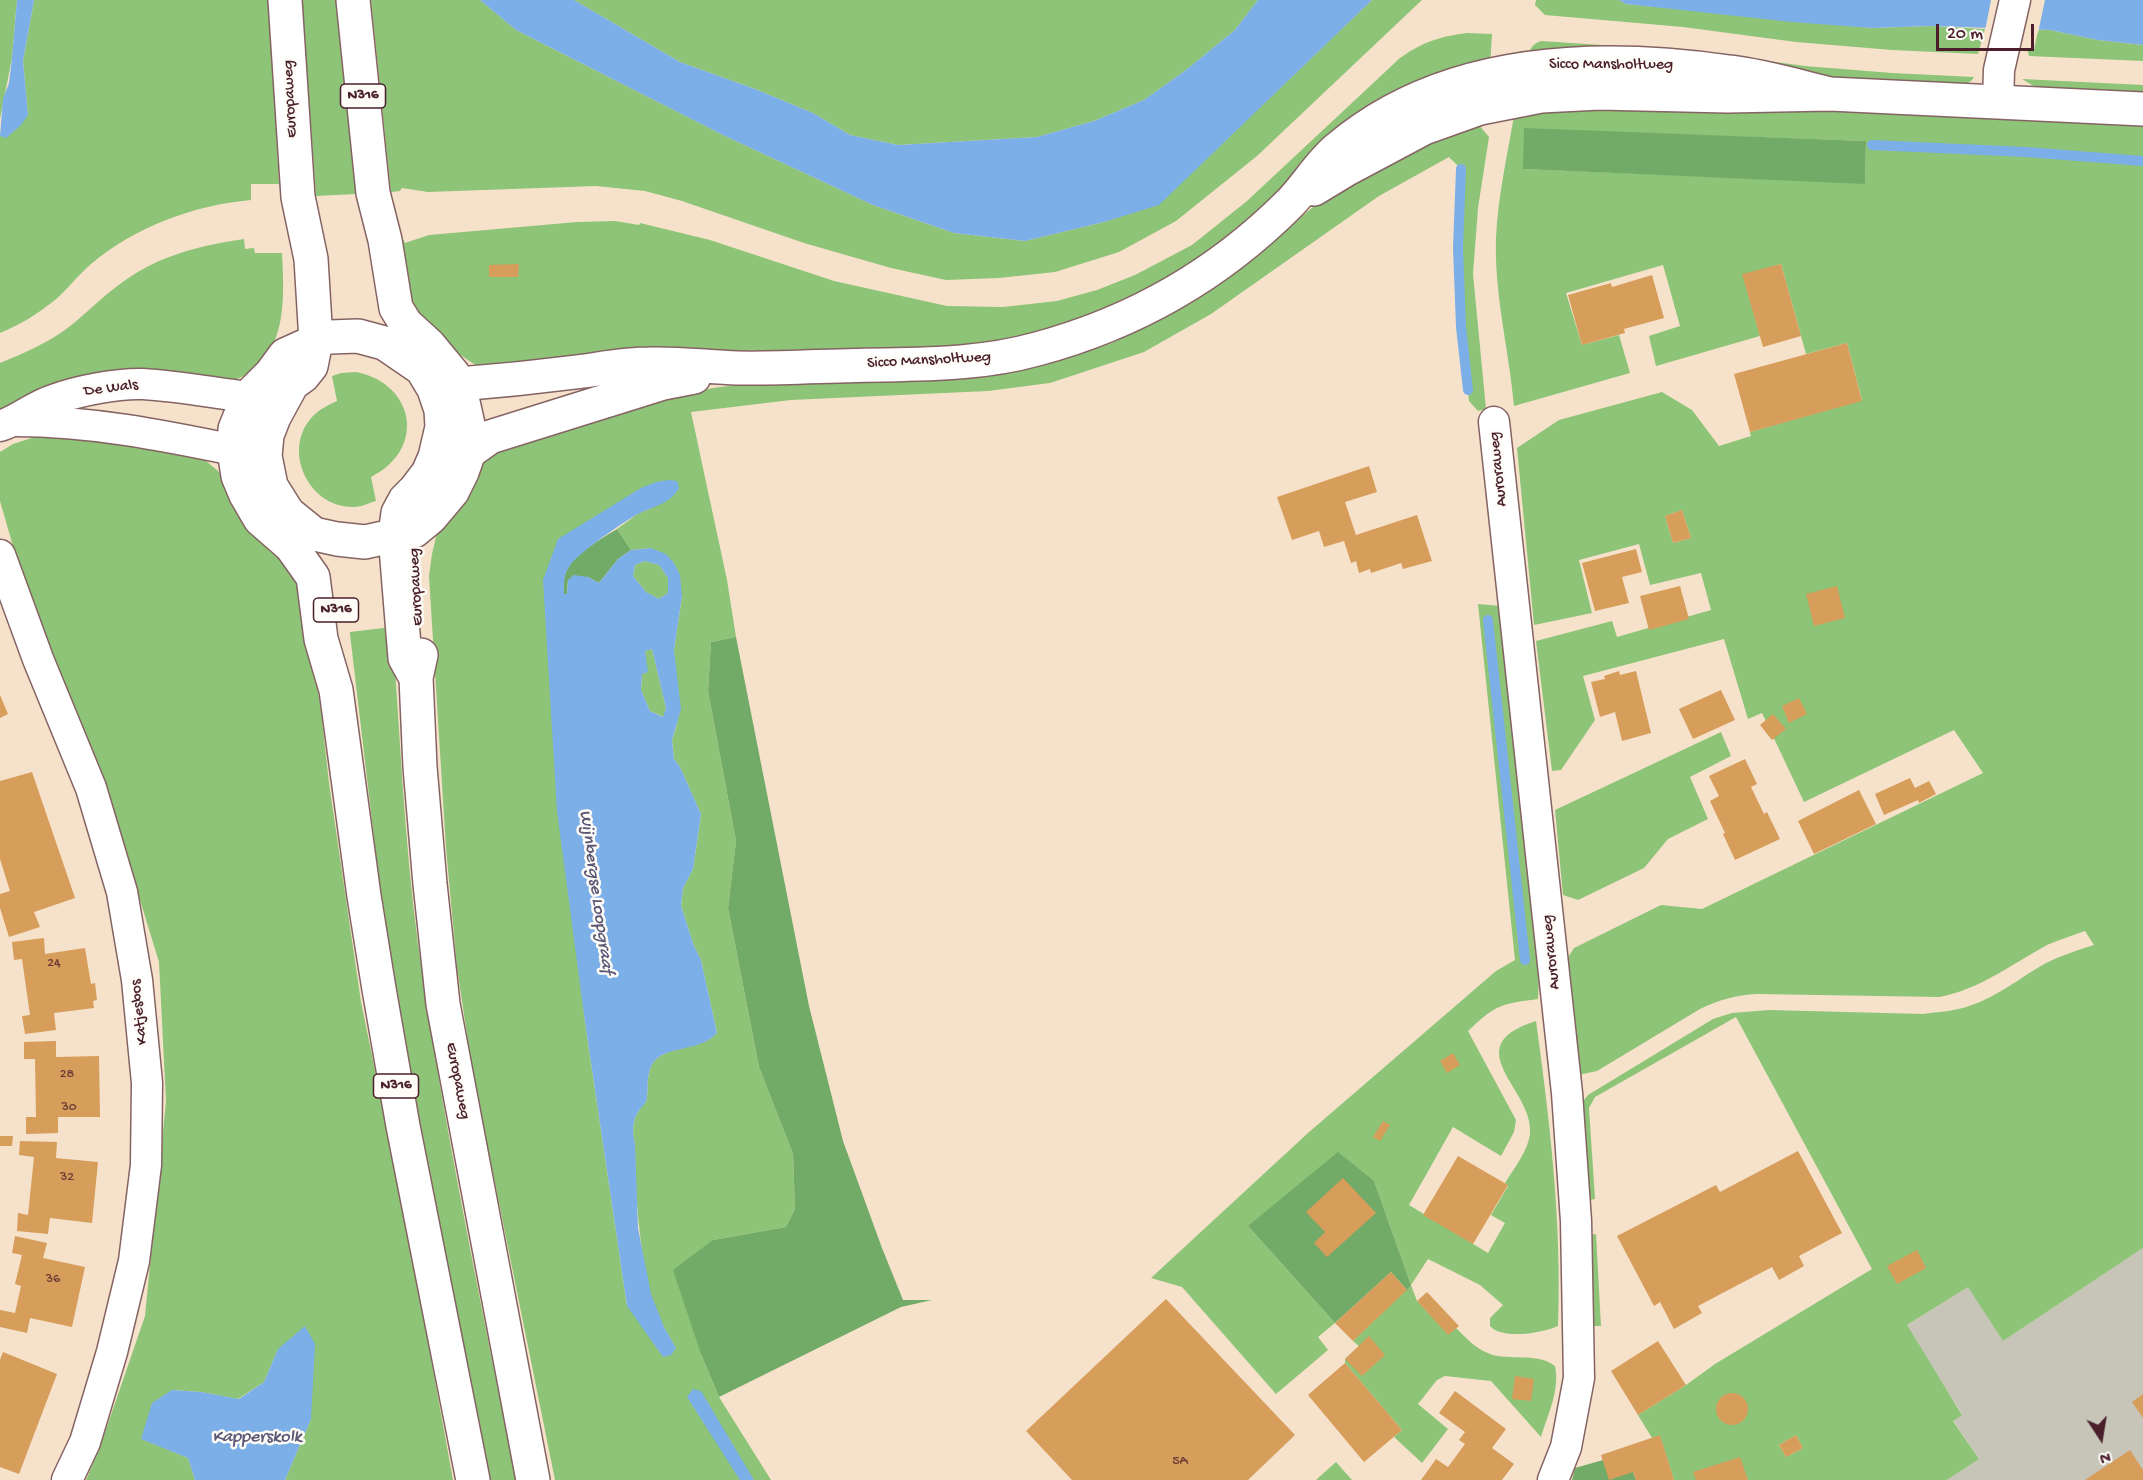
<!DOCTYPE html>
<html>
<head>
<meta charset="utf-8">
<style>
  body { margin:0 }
  #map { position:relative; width:2143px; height:1480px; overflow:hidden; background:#f6e2ca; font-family:"Gochi Hand",sans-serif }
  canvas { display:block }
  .north { position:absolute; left:2071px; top:1408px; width:60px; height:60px; -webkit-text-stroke:4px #fdfcf7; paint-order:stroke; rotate:168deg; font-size:16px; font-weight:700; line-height:24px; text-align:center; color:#4a1f2b }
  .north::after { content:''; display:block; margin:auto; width:21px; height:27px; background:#4a1f2b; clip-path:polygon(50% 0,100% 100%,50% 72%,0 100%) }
  .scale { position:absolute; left:1936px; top:24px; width:98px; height:27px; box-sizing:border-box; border:3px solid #4a1f2b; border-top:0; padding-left:8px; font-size:18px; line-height:21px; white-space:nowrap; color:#4a1f2b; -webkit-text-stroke:4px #fdfcf7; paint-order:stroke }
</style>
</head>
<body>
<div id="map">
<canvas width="2143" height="1480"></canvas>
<div class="north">N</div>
<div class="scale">20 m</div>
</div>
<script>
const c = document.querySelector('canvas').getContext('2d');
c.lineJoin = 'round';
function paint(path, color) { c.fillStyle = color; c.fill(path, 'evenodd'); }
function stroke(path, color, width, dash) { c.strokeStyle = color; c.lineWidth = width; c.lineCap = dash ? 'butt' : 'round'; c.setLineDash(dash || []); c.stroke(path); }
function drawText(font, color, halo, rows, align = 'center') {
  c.font = font + ' "Gochi Hand",sans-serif'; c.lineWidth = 5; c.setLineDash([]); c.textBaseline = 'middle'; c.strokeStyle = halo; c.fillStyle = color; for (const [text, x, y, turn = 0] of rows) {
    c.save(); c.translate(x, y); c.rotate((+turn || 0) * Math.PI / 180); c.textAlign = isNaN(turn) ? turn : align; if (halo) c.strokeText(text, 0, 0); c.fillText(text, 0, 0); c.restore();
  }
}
paint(new Path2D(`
  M2143,1248V1480H1947L1979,1459L1953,1420L1962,1414L1906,1326L1969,1286L2003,1341Z`), '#c6c5b8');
paint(new Path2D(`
  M0,0H17L12,58L0,119Z
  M34,0H269L279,184H251V200C194,205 135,227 91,264C78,275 68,289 55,300C39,313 20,325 0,333V136L6,137L28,115L23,61Z
  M302,0H336L356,194L316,196Z
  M371,0H480L516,30L725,136L873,205L954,233L1025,241L1104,222L1159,204L1372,0H1422L1257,156L1176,221L1119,252L1055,272L999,278L946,280L891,268L804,243L682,201L645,191L596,186L428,192L402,188L400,191L391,192Z
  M574,0H1258L1235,30L1186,70L1144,100L1094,121L1037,137L898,145L850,135L813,113L755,89L680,62Z
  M1536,0H1619L1626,4L1872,28L1931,26L1985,29L1978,54L1892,50L1796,42L1683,27L1545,15L1535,5Z
  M2038,30H2050L2098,40L2143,45V61L2029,56L2027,49L2034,50Z
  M1467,33L1492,34L1490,66L1304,166L1238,229L1194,264L1131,300L1044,331L987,344L939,347L681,352L482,368C459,357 423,326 411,303C403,290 399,256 395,239H403L405,243L429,235L577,222L615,221L639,225L640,223L710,240L834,281L947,306L1003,307L1057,301L1097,290L1135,275L1192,245L1247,201L1400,58C1423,42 1438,37 1467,33Z
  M1541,41L1694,51L1805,66L1892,73L1974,77C1970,85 1960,85 1951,85L1527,58C1529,50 1532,44 1541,41Z
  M2022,79L2143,85V94L2037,88Z
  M1530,108L1794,110L2143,125V1248L2003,1341L1968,1287L1907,1325L1962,1415L1953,1421L1979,1459L1947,1480H1674L1660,1436L1652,1438L1638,1415L1686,1385L1715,1364L1872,1269L1736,1017L1595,1097L1589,1108L1595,1199L1589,1200L1581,1104L1588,1095L1713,1019L1732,1013L1769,1010L1923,1014C1938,1012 1955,1011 1969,1006C1997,997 2021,977 2046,963C2062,955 2078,950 2094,945L2085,931L2082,932C2071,936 2058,940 2047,945C2012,964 1979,990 1939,997L1757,994C1736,995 1719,1000 1700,1009L1597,1071L1578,1075L1567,959L1574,948L1661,905L1702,909L1983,773L1954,730L1804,802L1762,713L1748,719L1724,639L1583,676L1595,720L1561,770L1552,771L1536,641L1612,621L1617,637L1711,610L1701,573L1650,585L1639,544L1579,560L1592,613L1534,625L1517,448L1559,420L1662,392L1692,410L1719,446L1751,436L1750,432L1862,400L1847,343L1806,354L1781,264L1743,275L1760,336L1656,366L1649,336L1680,326L1663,265L1566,293L1582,345L1619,335L1630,373L1514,406C1509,350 1494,294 1496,238C1498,195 1508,152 1515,110ZM1524,129L1866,141L1865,183L1524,169ZM1682,510L1691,538L1673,543L1665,516ZM1796,1435L1803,1448L1786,1457L1779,1445Z
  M1479,125L1489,137L1478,208L1473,274L1486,409L1478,411L1469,401L1461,327L1458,248L1461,169L1449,157L1379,196L1211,314L1144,352L1050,383L988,391L791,400L691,412L727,580L736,637L711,642L708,691L736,841L728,908L759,1067L793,1154L795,1209L786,1227L713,1240L701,1354L719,1397L771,1480H555L473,1074L457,968L446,848L429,576L432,554L436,537L444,521L475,469L491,451L523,439L687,393L713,388L752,383L998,373L1034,368L1075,356L1112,343L1157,321L1192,302L1240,267L1335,189L1396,152ZM656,507L639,513L617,529L631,550L651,548L682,596L674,650L677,724L672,740L674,759L680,767L701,814L693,869L683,888L681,906L694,946L701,960L717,1033C699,1053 659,1043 650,1069C646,1081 649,1092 646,1102C645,1103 641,1107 640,1109C632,1120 632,1131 635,1144C635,1195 639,1244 650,1293C655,1312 666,1331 676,1348L627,1306L585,1022L573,919L558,539Z
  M244,239L245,249L254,248L255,253H282C285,308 287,364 225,384L0,411V363C24,353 48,343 69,327C89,311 106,293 127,279C161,255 203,245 244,239Z
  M356,372C416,384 426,450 371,477L376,501C369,503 361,507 354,507C308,508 281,449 313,416C320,409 328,405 337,401L332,376L341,373Z
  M47,433L199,455L218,471L231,488L268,548L287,567L301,592L321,710L329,783L361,1002L406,1221L453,1480H285L311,1419L278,1349L264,1382L238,1399L201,1392L172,1390L142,1439L188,1458L195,1480H86L100,1447L145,1316L166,1101L159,962L113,812L42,647L0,501V452L13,444Z
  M645,561L659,565L668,578V593L659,599L646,592L633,576L635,565Z
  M1478,604L1501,606L1539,977L1538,999C1499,1004 1496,1005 1468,1031L1516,1120L1514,1132L1501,1156L1453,1127L1409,1205L1488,1253L1505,1223L1491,1215L1508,1186L1505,1183C1514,1168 1528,1151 1530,1134C1535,1090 1454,1047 1536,1021C1550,1122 1562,1224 1558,1326C1543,1333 1502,1340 1490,1326V1318L1503,1305L1480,1285L1428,1259L1411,1285L1417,1301L1448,1334L1456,1328C1466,1338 1476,1349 1490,1354C1510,1361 1537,1352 1555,1366C1560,1390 1548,1414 1541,1437L1491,1381L1445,1376L1437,1380L1418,1404L1448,1429L1422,1463L1394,1437L1402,1430L1345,1363V1359L1359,1346L1353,1341L1411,1285L1374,1181L1248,1226L1335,1323L1318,1337L1328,1350L1276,1394L1182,1287L1151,1278L1308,1133L1496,971L1515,960Z
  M392,627C400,732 404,839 418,944C443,1124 481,1302 516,1480H490L409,1065L390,948L378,872L350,634V632Z
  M652,649L666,708L664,717L650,711L641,690L642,674L647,672L645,651Z
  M1721,732L1731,756L1690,777L1708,819L1668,839L1644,868L1578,900L1563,895L1555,810Z
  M1596,1234L1601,1326H1593L1590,1235Z
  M1336,1462L1352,1480H1316Z`), '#8dc477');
paint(new Path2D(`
  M1524,128L1866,141L1865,184L1523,169Z
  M617,529L631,550L618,559L599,583L588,577L568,580L567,594H564C564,589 563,581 565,575C570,556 601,539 617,529Z
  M736,637L809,1006L843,1141L882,1248L903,1300H932L901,1307L719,1397L701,1354L673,1270L713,1240L786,1227L795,1209L793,1154L759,1067L728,908L736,841L708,691L711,642Z
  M1338,1152L1374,1181L1411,1285L1407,1290L1391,1272L1335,1323L1248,1226Z
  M1603,1460L1633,1472L1636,1480H1572L1575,1468Z`), '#72aa68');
paint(new Path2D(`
  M17,0H34L23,61L28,115L21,125L6,138L0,136L3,99L9,83L12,58Z
  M480,0H574L680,62L755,89L813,113L850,135L898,145L1037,137L1094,121L1144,100L1186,70L1235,30L1258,0H1372L1159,205L1104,222L1025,241L954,233L873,205L725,136L516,30Z
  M1619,0H2143V45L2098,40L2050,30L1931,26L1872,28L1792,22L1626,4Z
  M669,480L677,481L679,488C671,503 655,506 640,513C626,520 576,554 569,567C563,575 564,584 564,594H567L568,580L574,575L588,577L599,583L618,559L631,550L651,548L666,554L674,563L680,575L682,596L674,650L681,709L672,740L674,759L680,767L701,814L693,869L683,888L681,906L694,946L701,960L717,1033C699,1054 659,1043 650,1069C646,1081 649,1092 646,1102C645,1103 642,1107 640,1109C632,1120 632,1131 635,1144L638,1228L651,1294L664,1327L676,1348L671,1355L663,1357L627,1306L585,1022L557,811L543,580L558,539L641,488L656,482ZM645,561L659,565L668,578V593L659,599L646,592L633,576L635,565ZM652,649L666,708L663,717L650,711L641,690L642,674L648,672L645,651Z
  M305,1326L315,1344L311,1419L285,1480H195L188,1458L141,1439L152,1403L172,1390L201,1392L239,1399L264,1382L278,1349Z
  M693,1389L701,1391L754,1480H740L687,1397Z`), '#7caee8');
paint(new Path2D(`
  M1991,0H2045L2038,33L1985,31Z`), '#f6e2ca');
stroke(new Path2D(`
  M1872,145L2026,152L2143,161
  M1461,169L1458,248L1461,327L1468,390
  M1488,620L1525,960`), '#7caee8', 10);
paint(new Path2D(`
  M519,264L518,277H489V265Z
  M1781,264L1801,336L1763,347L1742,274Z
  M1652,275L1664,318L1624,329L1625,333L1582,345L1568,295L1611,283L1612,287Z
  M1847,343L1862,401L1750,432L1734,374Z
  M1369,466L1377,492L1345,502L1356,535L1417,515L1432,561L1403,569L1401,563L1371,573L1370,569L1359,573L1356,561L1351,563L1344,541L1324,547L1319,531L1292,540L1277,497Z
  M1682,510L1691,538L1673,543L1665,516Z
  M1636,549L1642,572L1622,577L1629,603L1595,611L1582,563Z
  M1680,586L1689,619L1649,630L1640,596Z
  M1837,586L1845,618L1814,626L1806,594Z
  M1619,671L1620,675L1636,671L1651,733L1622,741L1615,712L1600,717L1591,682L1605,679L1604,676Z
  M1721,690L1735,720L1693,739L1679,709Z
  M0,695L8,714L0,718Z
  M1799,698L1807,714L1789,723L1782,706Z
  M1773,714L1786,729L1772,740L1760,725Z
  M1745,759L1757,784L1751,787L1764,814L1767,812L1780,839L1735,860L1723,834L1725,833L1710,801L1719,796L1709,776Z
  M32,772L75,898L34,912L40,927L9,937L0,908V894L10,891L0,859V781Z
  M1910,778L1915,788L1929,781L1936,794L1919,803L1918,800L1884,815L1875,794Z
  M1859,790L1876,824L1814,854L1798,821Z
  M44,938L45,954L85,948L91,984L95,983L97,1000L93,1001L94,1008L54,1013L56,1030L25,1034L22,1016L30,1015L22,959L14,960L12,942Z
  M56,1041V1057L99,1056L100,1117H58V1133L26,1134V1117H36L35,1059H24V1042Z
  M1453,1053L1460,1065L1447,1073L1440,1061Z
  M1383,1121L1390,1125L1380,1141L1373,1137Z
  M0,1136H13L12,1146H0Z
  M20,1141L57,1142L56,1158L98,1162L92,1223L50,1218L48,1234L17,1231L18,1213L28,1215L34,1157L19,1155Z
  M1798,1151L1842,1233L1799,1256L1804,1266L1779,1280L1772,1267L1698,1306L1702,1313L1674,1329L1660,1302L1654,1306L1617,1236L1716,1185L1720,1192Z
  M1458,1156L1508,1185L1473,1244L1423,1215Z
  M1343,1178L1376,1213L1327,1257L1314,1243L1325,1232L1306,1212Z
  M15,1236L47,1243L43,1258L85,1267L72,1327L30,1318L27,1333L0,1327V1310L15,1313L21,1286L15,1284L22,1255L12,1253Z
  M1917,1250L1926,1268L1897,1284L1887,1266Z
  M1391,1272L1407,1290L1353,1341L1335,1323Z
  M1427,1292L1459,1326L1448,1335L1417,1301Z
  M1166,1299L1295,1435L1248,1480H1072L1026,1431Z
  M1369,1336L1385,1355L1362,1376L1345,1359Z
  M1658,1341L1686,1385L1638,1415L1611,1371Z
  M3,1352L57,1374L19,1474L0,1467V1360Z
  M1345,1363L1402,1430L1364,1462L1308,1395Z
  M1515,1376L1534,1379L1531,1401L1512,1399Z
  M1455,1391L1506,1429L1492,1448L1514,1464L1502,1480H1421L1436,1459L1448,1467L1465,1444L1459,1440L1465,1432L1439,1413Z
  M1716 1409a16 16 0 1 1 32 0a16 16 0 1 1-32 0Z
  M2143,1394V1418L2132,1402Z
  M1660,1435L1674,1480H1636L1633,1472L1609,1480L1601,1455Z
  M1796,1435L1803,1448L1786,1457L1779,1445Z
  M2130,1450L2143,1470V1480H2085Z
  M1740,1457L1748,1480H1696L1693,1472Z`), '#d79d5b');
const street = new Path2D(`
  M1998,103L1999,70L2015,0
  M16,421C90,421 161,435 234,450
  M1494,422L1567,1093L1576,1221L1579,1378L1566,1447L1553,1480
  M0,426C19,420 34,406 53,400C77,391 118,383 143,384C178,386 214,393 248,397
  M0,555L38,659L91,788L122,892L137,980L147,1083L146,1165L134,1261L112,1352L85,1442L67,1480`);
const secondary = new Path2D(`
  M1314,189L1347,169L1424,128L1480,108L1541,96L1599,93L1727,96L1830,94L2143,109
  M459,384C498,381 537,377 576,372C600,369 625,364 649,364C678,363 708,367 737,368C786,369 835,365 884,365C936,364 987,363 1037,349C1134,323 1218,275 1289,204C1306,187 1319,164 1337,149C1445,57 1596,53 1729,72C1763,76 1797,86 1830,94
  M469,452L490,437L663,383L694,377`);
const primary = new Path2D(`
  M285,0L298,197L311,259L316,341L311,366L303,376L292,384L274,417L267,435L265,456L271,486L288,513L314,534L337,539L365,542L414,531L431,517L452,492L462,472L469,452V429L459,384L453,374L429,345L406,324L396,308L385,240L373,193L353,0
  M421,655L416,678L420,767L430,884L443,1004L533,1480
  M416,678L405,658L395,535L398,513L405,500L415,490L428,473L435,457L442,427L441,410L434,389L422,369L384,343L358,336L330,337L316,341L285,355L271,374L248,397L235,429L234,450L238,476L246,495L260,519L291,546L313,577L321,639L336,690L364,896L379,989L403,1126L473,1480`);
stroke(street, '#866363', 33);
stroke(secondary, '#866363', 36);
stroke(primary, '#866363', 36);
stroke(street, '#fff', 30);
stroke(secondary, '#fff', 33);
stroke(primary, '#fff', 33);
drawText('14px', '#6d3e37', null, [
  ["24",54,964],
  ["28",67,1075],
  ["30",69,1108],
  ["32",67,1178],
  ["36",53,1280],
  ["5A",1180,1462]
]);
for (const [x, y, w] of [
  [363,96,45],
  [336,610,45],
  [396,1086,45]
]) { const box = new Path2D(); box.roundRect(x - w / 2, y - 12, w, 24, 4.5); c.fillStyle = '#fdfcf7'; c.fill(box); stroke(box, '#4a1f2b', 1.5); }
drawText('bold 15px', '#4a1f2b', null, [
  ["N316",363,96],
  ["N316",336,610],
  ["N316",396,1086]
]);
drawText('16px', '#4a1f2b', '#fdfcf7', [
  ["Sicco Mansholtweg",1611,66],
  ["Europaweg",291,99,-93],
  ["Sicco Mansholtweg",929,361,-3],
  ["De Wals",111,389,-7],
  ["Auroraweg",1499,469,-96],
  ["Europaweg",417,587,-93],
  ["Auroraweg",1552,952,-96],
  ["Katjesbos",140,1012,-96],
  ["Europaweg",457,1081,79]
]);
drawText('italic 18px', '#5e5877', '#fdfcf7', [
  ["Wijnbergse Loopgraaf",595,892,82],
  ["Kapperskolk",257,1438]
]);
</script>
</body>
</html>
